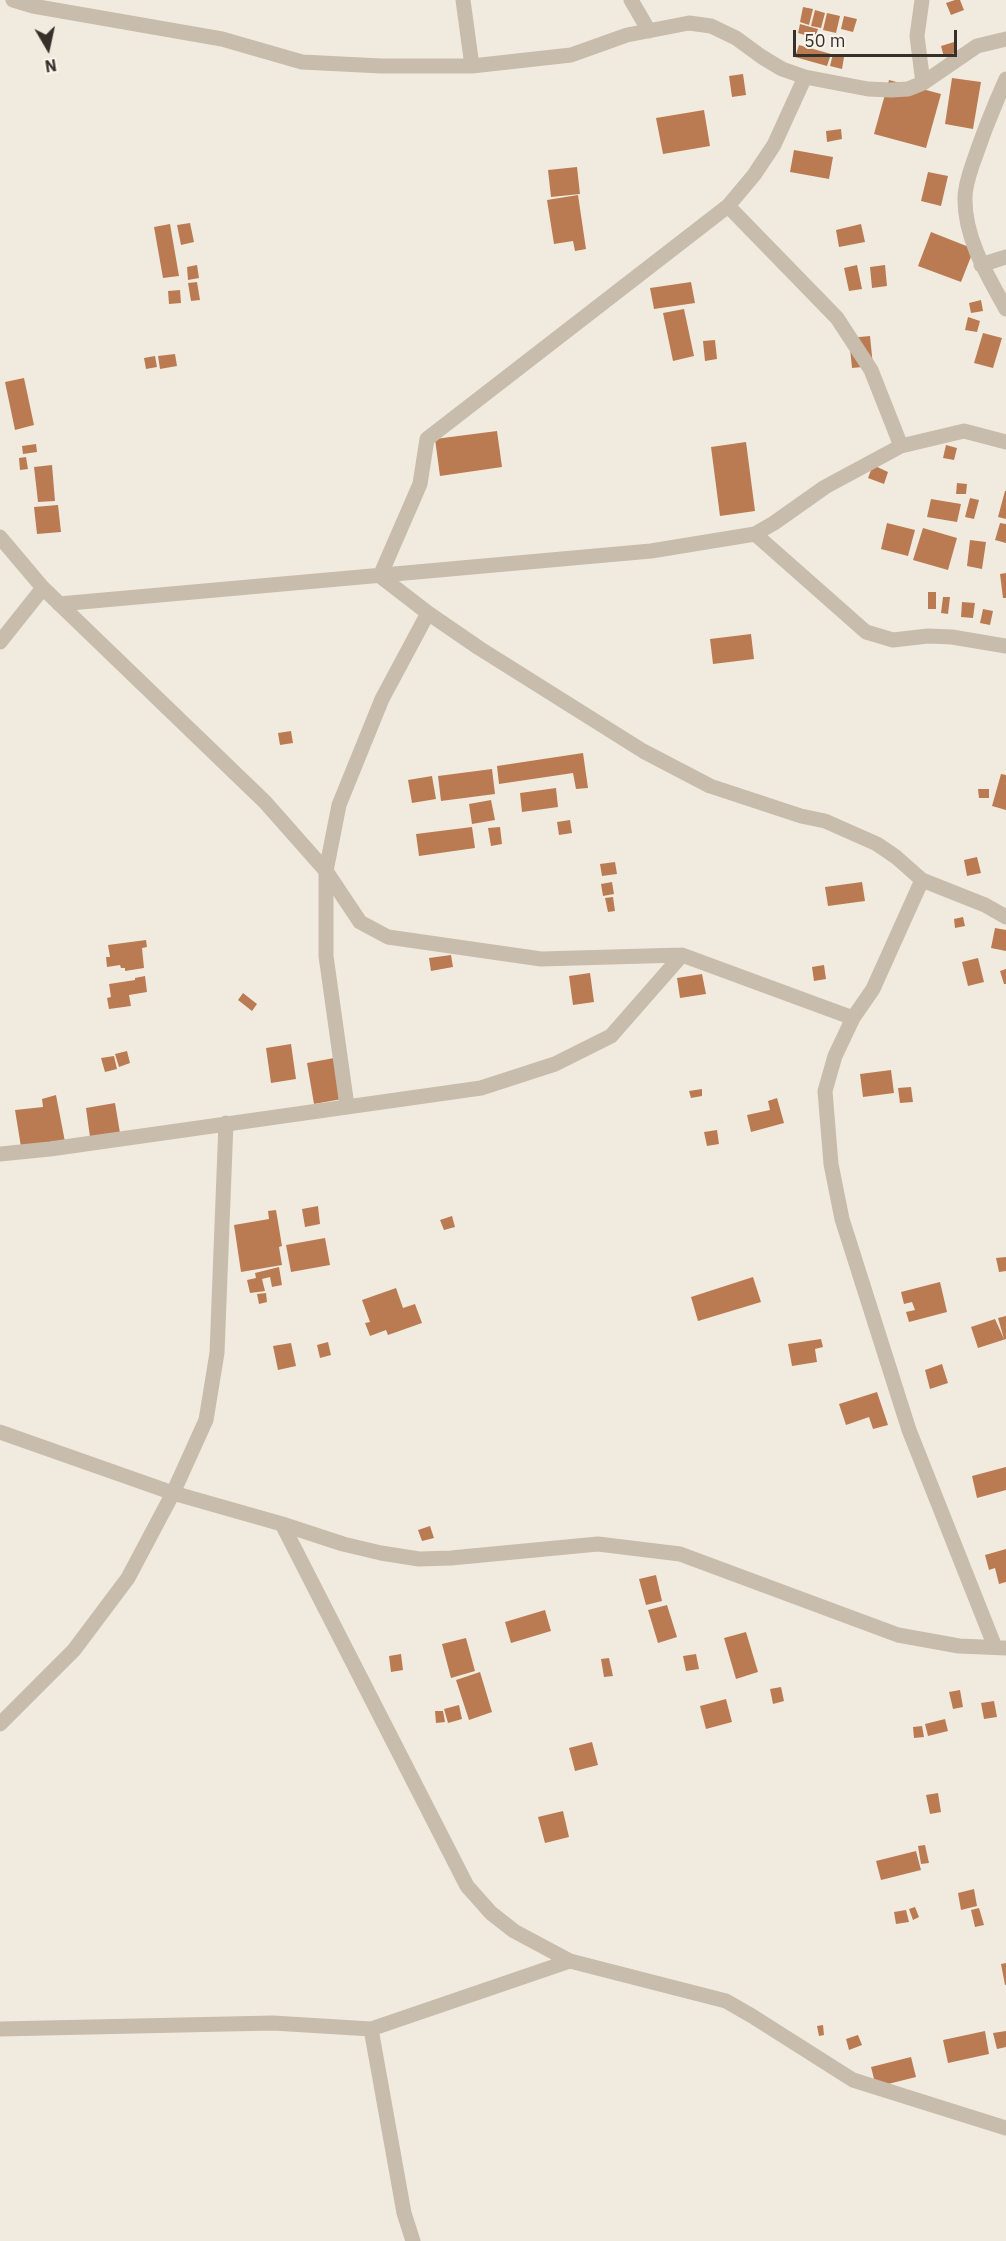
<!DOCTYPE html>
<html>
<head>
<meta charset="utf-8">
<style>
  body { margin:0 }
  #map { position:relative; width:1006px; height:2241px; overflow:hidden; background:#f1ebdf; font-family:"IBM Plex Sans",sans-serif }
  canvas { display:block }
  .north { position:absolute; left:18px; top:18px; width:60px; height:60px; -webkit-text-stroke:4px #f8f4eb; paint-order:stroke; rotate:171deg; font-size:16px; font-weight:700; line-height:24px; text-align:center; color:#36302a }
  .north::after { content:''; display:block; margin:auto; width:21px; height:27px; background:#36302a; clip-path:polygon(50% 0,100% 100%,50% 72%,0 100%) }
  .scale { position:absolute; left:793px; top:30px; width:164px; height:27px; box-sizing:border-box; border:3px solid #36302a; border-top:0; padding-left:8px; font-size:18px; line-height:21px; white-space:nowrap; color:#36302a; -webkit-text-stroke:4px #f8f4eb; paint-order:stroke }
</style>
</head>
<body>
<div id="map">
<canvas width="1006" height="2241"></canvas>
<div class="north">N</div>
<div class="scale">50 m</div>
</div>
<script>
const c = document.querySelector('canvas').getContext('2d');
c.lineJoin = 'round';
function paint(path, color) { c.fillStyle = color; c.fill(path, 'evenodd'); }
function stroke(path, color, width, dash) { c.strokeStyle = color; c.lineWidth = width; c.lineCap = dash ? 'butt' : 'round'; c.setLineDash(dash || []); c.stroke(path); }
paint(new Path2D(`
  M955,0H960L964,10L951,15L946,3Z
  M803,7L813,9L809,25L800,22Z
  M815,10L825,13L821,28L811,26Z
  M827,13L840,16L836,33L823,30Z
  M844,16L857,19L853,32L841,29Z
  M800,24L818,29L815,38L798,33Z
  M954,42L957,53L944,57L941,46Z
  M799,45L831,54L827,66L795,57Z
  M833,54L844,57L842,69L830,66Z
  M743,74L746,95L732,97L729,76Z
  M952,78L981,82L973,129L945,124Z
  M889,80L941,94L926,148L874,134Z
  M704,110L710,146L663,154L656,118Z
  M841,129L842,139L827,142L826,131Z
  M794,150L833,157L829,179L790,172Z
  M577,167L580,194L551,197L548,170Z
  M928,172L948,176L941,206L921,201Z
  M578,195L586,249L575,251L573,241L554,244L547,200Z
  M190,223L194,242L181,245L177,225Z
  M170,224L179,276L163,278L154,227Z
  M861,224L865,242L839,247L836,230Z
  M931,232L974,249L961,282L918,266Z
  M197,265L199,278L188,280L187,267Z
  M857,265L862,289L849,291L844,268Z
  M885,265L887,286L872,288L870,267Z
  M197,282L200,300L191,301L188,283Z
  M691,282L695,303L654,309L650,288Z
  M180,290L181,303L169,304L168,291Z
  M981,300L983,311L971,313L969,303Z
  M684,309L694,356L673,361L663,313Z
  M968,317L980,321L977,332L965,330Z
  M983,333L1002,338L993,368L974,363Z
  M870,336L873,366L852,368L849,338Z
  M715,340L717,359L705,361L703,341Z
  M175,354L177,366L160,369L158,356Z
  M155,356L157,367L146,369L144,358Z
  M24,378L34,425L15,430L5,382Z
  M497,431L502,467L440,476L435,439Z
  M746,442L755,511L720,516L711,447Z
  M36,444L37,452L23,454L22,446Z
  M946,445L957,448L954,460L943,458Z
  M26,457L28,469L20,470L19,458Z
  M52,465L55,501L38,502L34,467Z
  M873,465L888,472L884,484L868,478Z
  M957,483L967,484L966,494H956Z
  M1005,491H1006V519L998,517Z
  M970,498L979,500L974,519L965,517Z
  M931,499L961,504L957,522L927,517Z
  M58,505L61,532L37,534L34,507Z
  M887,523L915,530L908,556L881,549Z
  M1000,523L1006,524V543L995,540Z
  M923,528L957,538L948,570L913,560Z
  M970,540L986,542L982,569L967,566Z
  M1006,573V598H1003L1000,574Z
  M928,592H936V609H928Z
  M943,597H950L948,614L941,613Z
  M962,602L975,603L973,618L961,617Z
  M983,609L993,611L990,625L980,623Z
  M751,634L754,659L713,664L710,639Z
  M291,731L293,743L280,745L278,733Z
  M583,753L588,788L576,789L573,773L499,784L497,766Z
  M492,769L495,794L441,801L438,776Z
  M1001,774L1006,775V810L992,806Z
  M432,776L436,799L412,803L408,780Z
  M556,788L558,807L522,812L520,793Z
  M978,789H989V798H979Z
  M491,800L495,820L472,824L469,804Z
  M570,820L572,833L559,835L557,822Z
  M472,827L475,848L419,856L416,834Z
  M500,827L502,844L491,846L488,828Z
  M977,857L981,873L967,876L964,860Z
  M615,862L617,874L602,876L600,864Z
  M612,882L614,894L603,896L601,884Z
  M862,882L865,901L828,906L825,887Z
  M613,897L615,911L608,912L605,898Z
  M963,917L965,926L955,928L954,919Z
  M995,928L1006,930V951L991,948Z
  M146,940L147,947L142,948L144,968L125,971V968H121L120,965L107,967L106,957H110L108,945Z
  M451,955L453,967L431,971L429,958Z
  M978,958L984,982L968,986L962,962Z
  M824,965L826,979L814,981L812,967Z
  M1006,969V984H1004L1000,971Z
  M590,973L594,1002L573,1005L569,976Z
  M702,974L706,994L680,998L677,978Z
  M145,976L147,992L129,995L131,1006L109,1009L107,998L111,997L109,984L135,980V978Z
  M243,993L257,1004L252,1011L238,1000Z
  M291,1044L296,1079L271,1083L266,1048Z
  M127,1051L130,1063L119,1067L115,1054Z
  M114,1056L117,1069L105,1072L101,1058Z
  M345,1056L353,1097L314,1104L307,1063Z
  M891,1070L894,1093L863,1097L860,1074Z
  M911,1087L913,1102L900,1103L898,1088Z
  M702,1089V1096L691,1098L689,1091Z
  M56,1095L65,1142L21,1147L15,1110L43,1107L42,1099Z
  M777,1098L784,1123L751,1132L747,1115L770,1110L768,1101Z
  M115,1103L120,1133L90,1137L86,1108Z
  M717,1130L719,1144L707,1146L704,1132Z
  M318,1206L320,1224L305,1227L302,1209Z
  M276,1210L282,1246L279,1247L282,1265L241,1272L234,1225L269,1219L268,1211Z
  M452,1216L455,1227L444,1230L440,1220Z
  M325,1238L330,1265L291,1272L286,1245Z
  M1006,1257V1271L999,1272L996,1258Z
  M279,1267L282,1285L272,1287L270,1277L262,1279L265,1291L250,1293L247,1280L256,1278L255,1273Z
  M753,1277L761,1302L698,1321L691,1297Z
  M940,1282L947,1312L909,1322L906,1312L915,1310L912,1302L904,1304L901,1292Z
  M396,1288L403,1308L415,1304L422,1323L388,1335L386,1330L370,1336L365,1323L370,1322L362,1300Z
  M266,1293L267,1302L259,1304L257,1294Z
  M1006,1316V1339L978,1348L971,1327L995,1319L1004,1339L998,1318Z
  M821,1339L823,1347L815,1349L817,1362L792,1366L788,1344Z
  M328,1342L331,1355L320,1358L317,1345Z
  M291,1343L296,1366L278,1370L273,1346Z
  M942,1364L948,1383L930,1389L925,1370Z
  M877,1392L888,1425L873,1429L869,1417L846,1425L839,1404Z
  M1006,1467V1490L977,1498L972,1476Z
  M430,1526L434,1538L422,1541L418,1530Z
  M1006,1549V1582L999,1584L995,1568L989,1570L985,1555Z
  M656,1575L662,1601L646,1605L639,1579Z
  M667,1605L677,1637L658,1643L648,1610Z
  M545,1610L551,1631L511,1643L505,1622Z
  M746,1632L758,1672L736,1679L724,1638Z
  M466,1638L475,1671L451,1678L442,1644Z
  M401,1654L403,1670L391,1672L389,1656Z
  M696,1654L699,1669L686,1671L683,1656Z
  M609,1658L613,1676L604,1677L601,1659Z
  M480,1672L492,1712L469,1720L456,1680Z
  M781,1687L784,1701L773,1704L770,1689Z
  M960,1690L963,1707L953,1709L949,1692Z
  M726,1699L732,1722L706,1729L700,1706Z
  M994,1701L997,1717L984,1719L981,1703Z
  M459,1705L462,1719L448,1723L444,1709Z
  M435,1711H443L445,1722L436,1723Z
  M945,1719L948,1731L928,1736L925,1724Z
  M922,1726L924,1737L914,1738L913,1727Z
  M592,1742L598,1765L575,1771L569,1748Z
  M938,1793L941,1812L930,1814L926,1795Z
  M563,1811L569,1837L545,1843L538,1817Z
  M925,1845L929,1863L921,1864L918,1846Z
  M916,1851L921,1870L881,1880L876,1861Z
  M974,1889L977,1906L961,1910L958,1893Z
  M915,1907L919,1917L913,1920L909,1909Z
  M979,1908L984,1925L975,1927L971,1910Z
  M906,1910L909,1922L896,1924L894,1912Z
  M1006,1963V1985H1005L1001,1964Z
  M823,2025L824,2035L819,2036L817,2026Z
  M985,2031L989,2054L948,2063L943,2040Z
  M1006,2031V2047L997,2049L993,2033Z
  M858,2035L862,2045L849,2050L846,2039Z
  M911,2057L916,2077L876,2087L871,2067Z`), '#bb7b52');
stroke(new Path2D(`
  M13,0L33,6L222,39L302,62L381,66H472L571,55L627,35L689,23L711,26L736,38L762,57L782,69L805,77L868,89L891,90L908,89L923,83L977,46L1006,39
  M463,0L472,66
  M631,0L649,31
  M922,0L917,36L923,83
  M805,77L774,145L754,175L728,206L427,439L420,484L380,576L428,613L479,648L643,751L710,786L801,816L825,821L877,844L896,857L922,880L985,905L1006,917
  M1006,79C993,108 982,136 972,166C969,175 965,187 965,197C964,237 987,275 1006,309
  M728,206L837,318L871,370L901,446
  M981,265L1006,257
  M755,534L866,632L893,640L928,636L952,637L1006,646
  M0,537L43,588L265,802L326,871L360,922L388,937L541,959L682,955L853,1018
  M59,604L651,551L755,534L774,523L825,487L901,446L964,431L1006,442
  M0,642L43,588
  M922,880L873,989L853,1018L835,1056L825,1091L831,1164L842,1219L909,1430L995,1647
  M347,1106L326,956V871L339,805L382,699L428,613
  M0,1154L50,1149L481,1088L555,1064L611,1036L682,955
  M0,1432L173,1493L282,1524L343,1544L381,1553L419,1559L451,1558L598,1544L680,1554L898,1635L959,1646L1006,1648
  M282,1524L467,1886L491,1913L514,1931L570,1961L726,2001L752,2016L853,2080L1006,2128
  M0,1724L74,1650L128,1578L173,1493L206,1420L217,1353L226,1123
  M0,2029L273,2023L371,2029L570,1961
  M371,2029L404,2213L413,2241`), '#c8bdac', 15);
</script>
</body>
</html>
